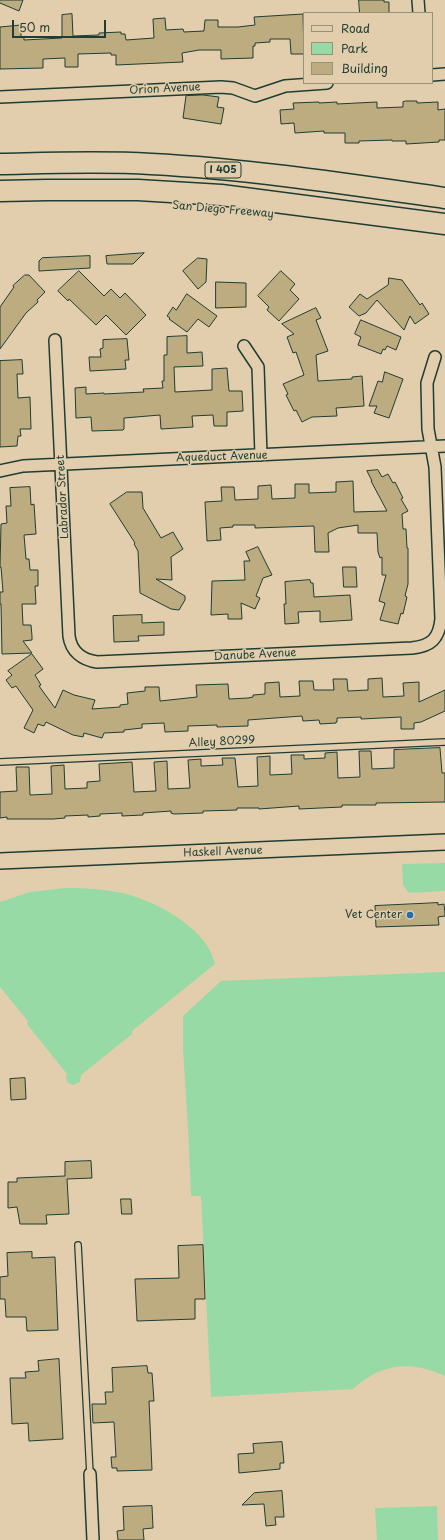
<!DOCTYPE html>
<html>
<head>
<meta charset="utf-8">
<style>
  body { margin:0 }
  #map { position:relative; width:445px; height:1540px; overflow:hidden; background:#e2ceac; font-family:"Playpen Sans",sans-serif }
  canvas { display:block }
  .legend { position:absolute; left:303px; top:12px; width:130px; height:72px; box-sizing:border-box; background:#e2ceac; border:1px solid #94947c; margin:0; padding:5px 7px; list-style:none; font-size:12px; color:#1f3d34 }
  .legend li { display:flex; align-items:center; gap:8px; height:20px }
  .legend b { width:20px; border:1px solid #94947c }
  .scale { position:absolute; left:12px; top:20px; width:94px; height:18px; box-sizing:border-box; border:2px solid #1f3d34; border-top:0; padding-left:5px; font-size:12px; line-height:14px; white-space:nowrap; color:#1f3d34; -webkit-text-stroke:3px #e2ceac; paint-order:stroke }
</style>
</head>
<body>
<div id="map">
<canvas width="445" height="1540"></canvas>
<ul class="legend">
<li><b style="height:5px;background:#e2ceac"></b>Road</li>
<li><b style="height:11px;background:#98daa5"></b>Park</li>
<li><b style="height:11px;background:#bdac7f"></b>Building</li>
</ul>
<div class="scale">50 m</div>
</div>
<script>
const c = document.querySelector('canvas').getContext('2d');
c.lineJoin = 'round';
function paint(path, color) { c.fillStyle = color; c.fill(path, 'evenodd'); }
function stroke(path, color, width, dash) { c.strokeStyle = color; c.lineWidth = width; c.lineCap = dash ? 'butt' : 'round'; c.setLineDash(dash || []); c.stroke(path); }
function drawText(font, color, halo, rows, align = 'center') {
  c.font = font + ' "Playpen Sans",sans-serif'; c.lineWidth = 3; c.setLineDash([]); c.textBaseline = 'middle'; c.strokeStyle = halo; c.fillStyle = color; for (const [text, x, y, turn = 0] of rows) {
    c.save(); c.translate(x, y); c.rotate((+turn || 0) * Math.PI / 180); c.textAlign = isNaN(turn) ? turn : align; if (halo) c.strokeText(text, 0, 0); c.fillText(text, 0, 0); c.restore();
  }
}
paint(new Path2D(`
  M445,863V891L409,893L403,885L402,864Z
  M65,888C87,888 109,889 130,895C161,904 208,930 215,964L132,1031V1034L81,1075L80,1082L73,1085L67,1082L66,1076L67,1074L27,1024L28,1021L0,987V902L30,892Z
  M445,972V1376C411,1360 381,1363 353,1389L211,1397L201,1196H191L188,1128L183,1049V1016L221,981Z
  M437,1506L438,1540H377L375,1508Z`), '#98daa5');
const building = new Path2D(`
  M0,0H23L19,11L0,3Z
  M359,0H384V2H389V13H360Z
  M72,14L73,36L99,35V33L121,32V34H125L126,40L154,38L153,19L165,18L166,30L183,29L184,32L204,31L205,20H218V27H238L255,25L254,17L303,14L304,54H291L290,39H270V42L255,43V46H253V58L221,59V50H199L182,53L183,62L116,65V55H111V53L78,54V67H65V58L43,59V68L0,69V27L21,25V37H24V40L62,38V15Z
  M203,95L219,97L217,107L224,108L221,124L183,118L186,96Z
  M406,101H417V103L438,102V110L445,109V140H439V142L406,144V141H392V140L359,141V143H345V133H324V131L295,133L294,123L281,124L280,110L294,109L293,103L319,102V103L337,102V104L377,102V108L403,107V102Z
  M144,253L133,264H107L106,256Z
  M90,256V268L39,271V261L42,258Z
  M198,258L207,259L206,282L198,289L183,271Z
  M79,271L104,296L111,289L120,298L125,293L146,315L126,335L106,315L96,325L69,299L68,301L58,291Z
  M281,271L295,284L290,290L299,299L279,321L267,310L269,307L258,296Z
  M25,275H29L45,292L37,300L38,302L26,313L0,349V307L14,287L13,286Z
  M389,278L402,280L420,305L422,303L429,314L415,324L410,316L404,330L377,300L366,313L359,316L349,307L360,294L367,299L388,285Z
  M216,282L246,283V307L216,308Z
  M187,294L217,316L209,327L198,319L187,332L169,319L170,318L167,316L173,307L176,310Z
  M316,308L321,318L316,320L328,351L316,355L318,381L352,379V377L362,376L364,406L336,408L337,416L312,417L302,422L296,410L294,411L286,395L288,394L283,384L304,375L296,352L293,353L287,337L294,334L282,324Z
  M361,320L401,337L396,350L387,346L385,350L383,349L381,354L358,345L361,337L355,334Z
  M187,336V353L202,352L203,366L174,367L175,392L212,390V369L227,368L229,391H242L243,411L227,412V426H214L213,415L192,416L193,427L161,429L160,415L124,418V429L123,430L92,431L91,417L76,418L75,388L86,387V394L104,393V394L144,392L143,389L163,388L162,381H164V355H167V337Z
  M127,339L129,360H125L126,369L90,371L89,357H101L100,349L103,348V340Z
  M22,360L23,374H17L18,398L30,397L31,429H20L21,436H18L17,446L0,447V361Z
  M385,372L403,379L389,418L374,413L377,406H369L378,381L382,382Z
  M378,470L382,477L388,474L393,483L395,482L403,498L401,499L408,511L402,514L403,529H406L407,548H408V584L405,596L407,597L403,614L401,613L398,624L380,620L385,603L379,601L386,575H382V557L380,558L378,552L377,533H358V525L338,528L328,533L329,552H315L314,526L255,528V525H233V527L220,528L221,540L207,541L205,502L222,501L221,487H234L235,500L258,499V486L271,485L272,499L295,498V484H309V493L336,492V482L353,481L354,512L387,511L371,481H372L367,471Z
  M30,487L31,505L34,504L36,534L24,535L26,559H29L30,570H38V586H35L36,604H22L23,625H31L32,636V640L23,641L32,653L2,654L1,604H0V592H3L1,567H0L1,524L7,523L6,506H11L10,488Z
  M127,492H142L143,508L161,538L173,532L183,549L171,557L172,580L156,579L185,596V600L179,610L171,609L140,593L138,551L134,544L135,543L110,504Z
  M258,547L272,575L263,578L256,596L260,598L255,609L241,603L242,619H228V614L211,615L212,581L245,580L244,561H250L246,552Z
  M343,567H356L357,587H344Z
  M310,580L311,583H313L314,597L350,595L352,620L320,622V611L298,612L299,623L285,624L284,604H286L285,582Z
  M142,615V623L164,622V635L138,636L139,641L114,642L113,616Z
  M32,654L43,669L35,675L41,685L39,686L55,708L63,690L74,695L95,700L92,709L120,707V705L128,704L127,693L145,691V687H159L160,701L197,697L196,685L228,684L229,699L248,698L253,697V695L265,694V683L279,682L280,697L300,696L299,681H313L314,690H334L333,679H347L348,691L368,690V679L382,678L383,697L404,696L403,683L419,682V702L445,690V711L421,722L414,723V729H401V717L361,719V717L337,718V722H336V723L320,724L319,720L303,721L302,716L248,720V726L217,727V725L188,726V731L165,732L164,723L142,724V728L124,730V732L104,733L102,738L84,733L83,737L73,735L46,722L44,726L38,724L34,733L24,728L33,710L16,686L12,688L6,680L12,675L8,671Z
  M440,748L442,773H445V802L376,803V805H342V807L299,809V806L259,809V808H237V810L203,811V813L174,814L171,813V811L143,813V815L122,816V813L100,814V816L88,817V815L65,816V818L53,819H7V817L0,818V792L17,791L16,767H29L30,795L52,794L51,766L64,765L65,789L87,788V782L100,781L99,764L132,762L134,792L156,791L154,762L167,761L168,789L190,788L188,760L201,759V766L223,765L222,758H235L238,787L258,786L257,757L270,756V775L292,774L291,755H304V759L325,758V753L337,752L338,778L360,777L359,751H371L372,769L394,768V750Z
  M438,903V905L444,904L445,914V916L438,917L439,925L376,927L375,906Z
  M25,1078L26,1099L11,1100L10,1079Z
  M91,1161L92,1178L67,1179L69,1214L46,1215L47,1224H20L17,1207L8,1208V1182H17V1178L65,1176V1162Z
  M121,1199H131L132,1214H122Z
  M203,1245L205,1299H195V1319L137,1321L135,1279L179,1278L178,1246Z
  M32,1252V1258L55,1257L58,1330L27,1331L26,1317H6L5,1299H0V1277L8,1276L7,1253Z
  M59,1359L63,1439L29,1441L28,1423L12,1424L10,1378H26L25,1372L39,1371L38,1361Z
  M147,1366L148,1373H152L154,1401H149L152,1470L117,1471V1468H112L111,1457H116L114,1422L93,1423L92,1404H106L105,1392H113L112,1368Z
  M282,1442L284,1463H280V1469L239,1473L238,1454L254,1453L253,1444Z
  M282,1491L284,1517H275L276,1525L266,1526L264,1504L242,1505L254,1493Z
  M152,1506L153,1528L143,1529L144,1540H118L117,1531L124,1530L123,1507Z`);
paint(building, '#bdac7f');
stroke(building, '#1f3d34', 1);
const service = new Path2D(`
  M0,762L445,742
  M78,1245L90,1474`);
const minor = new Path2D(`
  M418,0L419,13
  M432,75L445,74
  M0,97L221,87L233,88L255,96L285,86L327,83
  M55,340L69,636C71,651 82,660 97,662L412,648C431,646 439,639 441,619L435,467L428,429L427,383L435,357
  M244,346L258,367L261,455
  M0,471L23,466L445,446
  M90,1474L93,1540`);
const secondary = new Path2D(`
  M0,861L445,842`);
const motorway = new Path2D(`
  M0,164C50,163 101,161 151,164C249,169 347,184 445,198
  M0,191L47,190H138L221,195L445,224`);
stroke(service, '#1f3d34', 8);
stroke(minor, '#1f3d34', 14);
stroke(secondary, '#1f3d34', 18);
stroke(motorway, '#1f3d34', 23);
stroke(service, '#e2ceac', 5.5);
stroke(minor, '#e2ceac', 11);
stroke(secondary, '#e2ceac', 15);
stroke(motorway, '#e2ceac', 20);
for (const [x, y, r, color] of [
  [410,915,4,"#1f6fb2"]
]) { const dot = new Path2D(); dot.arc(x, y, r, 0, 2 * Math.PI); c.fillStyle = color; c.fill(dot); stroke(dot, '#e2ceac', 1.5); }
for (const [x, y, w] of [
  [223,170,36]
]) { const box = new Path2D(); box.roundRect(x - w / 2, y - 8, w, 16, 3); c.fillStyle = '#e2ceac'; c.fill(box); stroke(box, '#1f3d34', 1); }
drawText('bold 10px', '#1f3d34', null, [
  ["I 405",223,170]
]);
drawText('11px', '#1f3d34', '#e2ceac', [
  ["Orion Avenue",165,89,-3],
  ["San Diego Freeway",223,210,5],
  ["Aqueduct Avenue",222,457,-2],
  ["Labrador Street",63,497,-93],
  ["Danube Avenue",255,655,-3],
  ["Alley 80299",222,742,-3],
  ["Haskell Avenue",223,852,-2]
]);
drawText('11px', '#1f3d34', '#e2ceac', [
  ["Vet Center",402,915]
], 'right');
</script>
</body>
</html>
